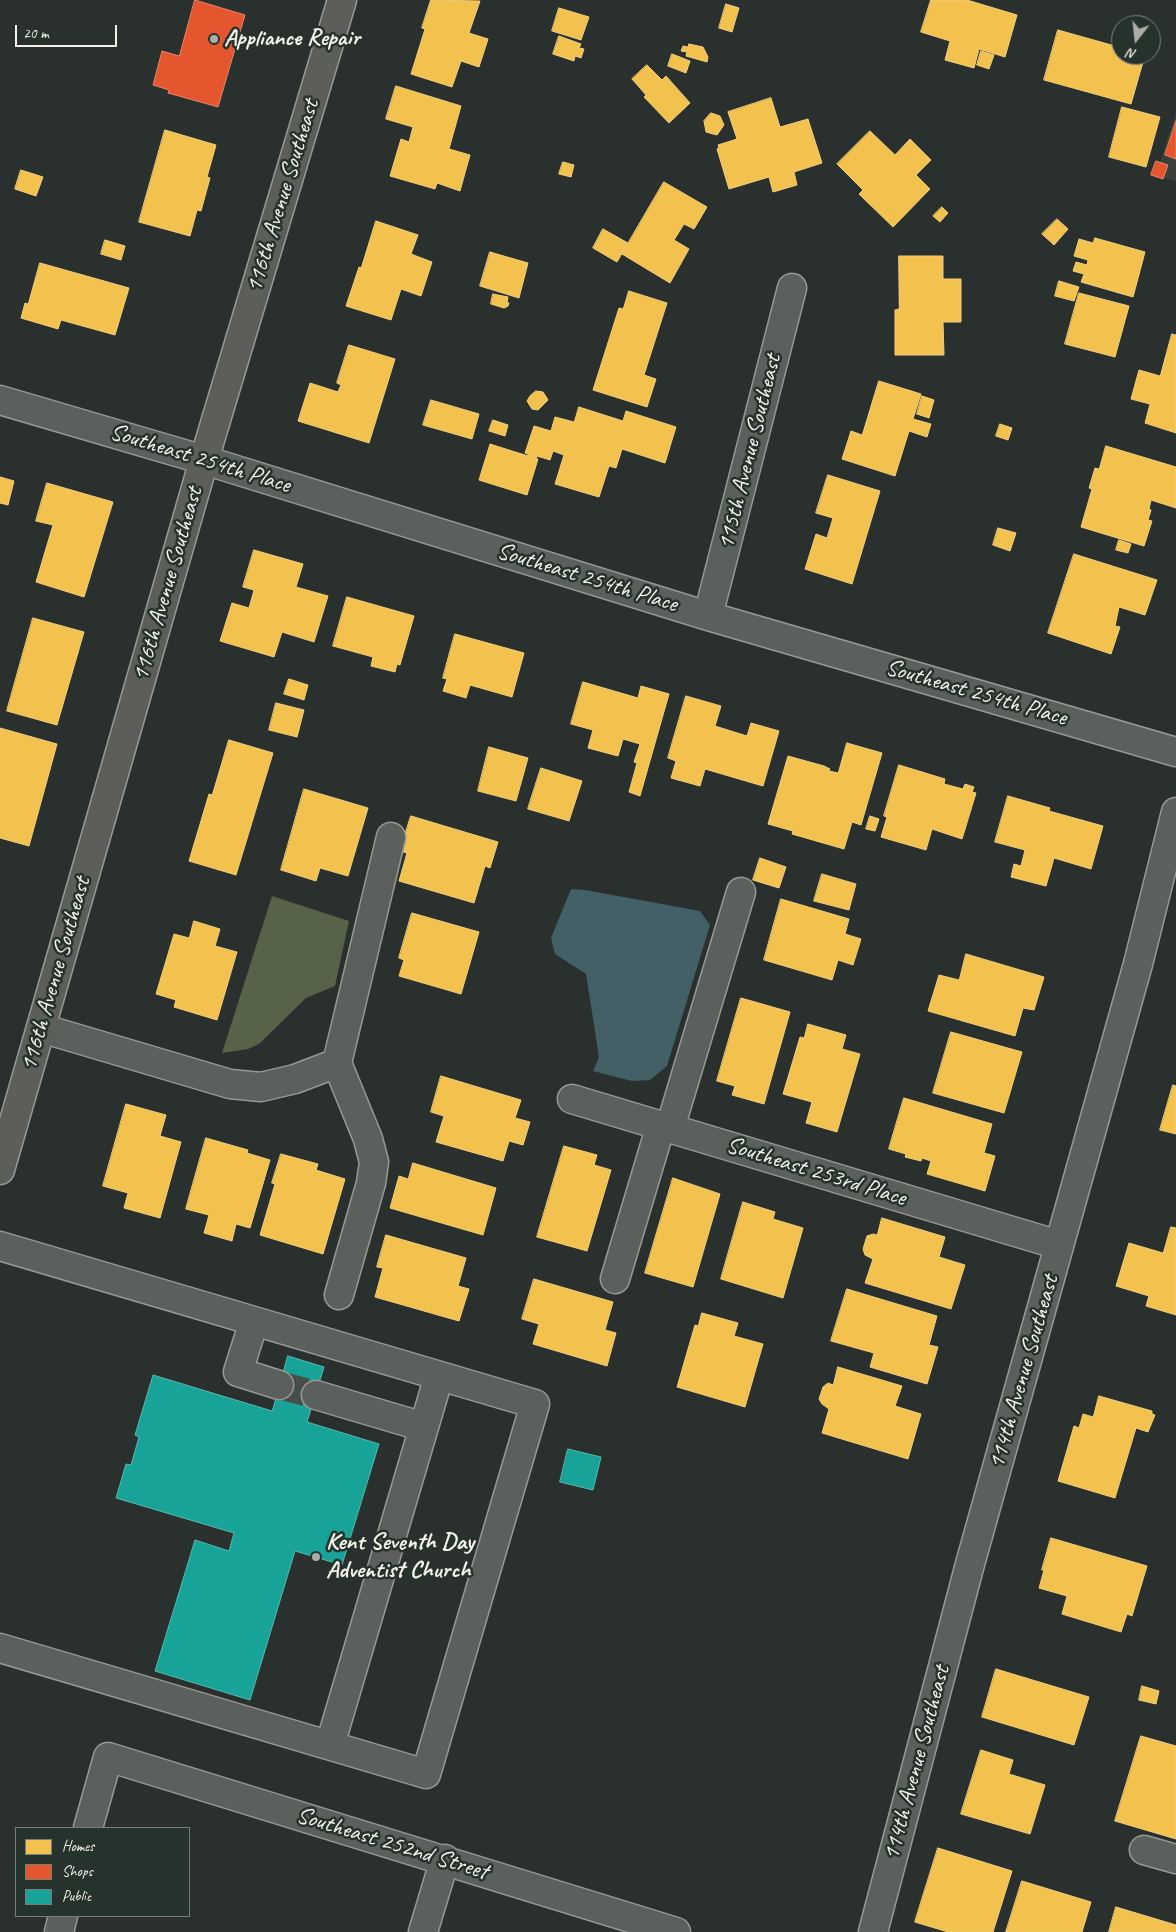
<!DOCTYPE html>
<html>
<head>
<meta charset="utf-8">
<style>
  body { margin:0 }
  #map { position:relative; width:1176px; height:1932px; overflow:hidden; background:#29302d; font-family:Caveat,sans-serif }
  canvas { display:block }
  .legend { position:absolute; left:15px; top:1827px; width:175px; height:90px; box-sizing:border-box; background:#26332d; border:1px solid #787f78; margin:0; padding:6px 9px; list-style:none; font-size:15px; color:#f4f1e8 }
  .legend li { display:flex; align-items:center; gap:10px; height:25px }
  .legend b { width:25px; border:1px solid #787f78 }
  .north { position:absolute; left:1111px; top:15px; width:50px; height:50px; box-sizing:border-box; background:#26332d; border:1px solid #787f78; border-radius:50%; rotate:196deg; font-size:14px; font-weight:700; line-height:20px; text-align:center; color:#f4f1e8 }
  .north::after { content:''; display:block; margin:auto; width:18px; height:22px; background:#adada7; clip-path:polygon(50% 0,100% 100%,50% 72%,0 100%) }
  .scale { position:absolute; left:15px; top:25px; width:102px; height:22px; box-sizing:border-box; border:2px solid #f4f1e8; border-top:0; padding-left:6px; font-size:15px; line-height:18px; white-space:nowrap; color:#f4f1e8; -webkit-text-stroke:4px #26332d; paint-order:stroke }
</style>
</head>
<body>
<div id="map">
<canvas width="1176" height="1932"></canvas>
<ul class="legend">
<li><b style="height:14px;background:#f2c14e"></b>Homes</li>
<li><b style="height:14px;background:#e4572e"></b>Shops</li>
<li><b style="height:14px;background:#17a398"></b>Public</li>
</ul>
<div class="north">N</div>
<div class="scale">20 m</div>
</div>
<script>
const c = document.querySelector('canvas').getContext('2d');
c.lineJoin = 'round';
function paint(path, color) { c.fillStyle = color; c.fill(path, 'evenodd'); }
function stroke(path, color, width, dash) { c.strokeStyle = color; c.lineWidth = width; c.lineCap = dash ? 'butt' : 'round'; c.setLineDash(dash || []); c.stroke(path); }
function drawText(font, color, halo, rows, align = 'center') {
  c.font = font + ' Caveat,sans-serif'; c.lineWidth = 5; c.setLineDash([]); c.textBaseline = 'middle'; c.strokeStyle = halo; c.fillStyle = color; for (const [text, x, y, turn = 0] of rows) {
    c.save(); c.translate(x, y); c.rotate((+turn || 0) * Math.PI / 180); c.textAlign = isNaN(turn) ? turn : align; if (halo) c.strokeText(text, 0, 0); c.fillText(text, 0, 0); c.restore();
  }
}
paint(new Path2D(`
  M1176,112V181L1156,175Z`), '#3a4039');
paint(new Path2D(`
  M272,896L349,921L335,986L306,998L259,1044L248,1049L222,1053Z`), '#576348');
paint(new Path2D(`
  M571,889L585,890L700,911L710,925L667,1066L650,1080L632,1081L593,1071L599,1057L586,974L555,954L551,938Z`), '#426065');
const homes = new Path2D(`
  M431,0L480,1L469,33L488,39L479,67L461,61L452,87L411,74L425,29L422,28Z
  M931,0H967L1017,15L1005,57L979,49L974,68L945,60L950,41L921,32Z
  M726,4L739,8L732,32L719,28Z
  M559,8L589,17L581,40L552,31Z
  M1058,30L1115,46L1117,37L1121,38V55H1145L1131,104L1044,80Z
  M559,36L581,44L579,48L584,49L581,58L575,56L574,61L553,54Z
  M689,44L703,47L708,57L707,62L686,56L687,52L681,51L683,46L688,47Z
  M981,51L994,55L989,69L977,65Z
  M672,54L690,61L686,73L668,66Z
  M647,65L662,80L666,76L690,103L669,123L644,97L646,95L632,79Z
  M396,86L461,106L449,149L470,155L460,191L437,183L435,189L390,176L401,139L409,142L413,127L386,119Z
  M771,98L780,127L808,119L822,163L794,172L797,185L773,192L769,177L729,189L717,149L719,148L718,145L737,139L728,112Z
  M1122,107L1160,117L1146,167L1109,157Z
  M711,113L720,116L724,125L717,135L706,132L704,121Z
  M165,130L216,145L207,177L210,178L201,211L197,210L190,236L139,222Z
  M870,131L895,155L910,139L931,160L916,175L930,189L893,227L859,194L863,190L837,164Z
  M563,162L574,165L571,177L559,174Z
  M21,170L43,177L36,196L15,189Z
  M664,182L707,207L694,229L684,224L674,240L689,249L670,283L622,254Z
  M942,207L948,213L940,222L933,216Z
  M1057,219L1068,229L1054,245L1042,234Z
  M376,221L418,235L411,254L432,262L421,296L401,289L391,320L346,306L359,267L361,268Z
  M603,229L628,243L617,262L593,248Z
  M1095,238L1145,252L1133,297L1081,282L1084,274L1073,271L1076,262L1087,265L1088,260L1074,256L1079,239L1093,243Z
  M105,240L125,246L121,260L101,254Z
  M490,252L528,263L519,298L480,286Z
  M899,256H943V279H961V322H943L944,355H895V310L899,309Z
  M40,263L129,288L115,335L61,320L58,329L21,318L25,303L28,304Z
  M1059,281L1079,287L1074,301L1055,296Z
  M629,291L667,303L644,375L656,379L647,407L593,390L619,308L623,309Z
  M1079,293L1129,306L1115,357L1065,344Z
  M493,294L508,297L507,302L509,303L508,306L504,308L491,304Z
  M1172,334L1176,335V433L1145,423L1150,404L1131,399L1139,370L1160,376Z
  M349,345L395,359L369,443L298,421L310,383L338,392L341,385L337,383Z
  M879,381L921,394L913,419L931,424L927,437L909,431L895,476L842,459L851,431L862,435Z
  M536,391L543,392L548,400L538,410L532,409L527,401L530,396Z
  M922,396L934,400L929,418L917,414Z
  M431,400L479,414L472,439L423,425Z
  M579,407L623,421L626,411L676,427L665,463L622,449L616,468L609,466L599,497L555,484L564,455L553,451L550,460L537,456L536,459H538L527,495L479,480L490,444L528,456V454L525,453L534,426L551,431L555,417L574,422Z
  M493,420L508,425L505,436L489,431Z
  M1000,424L1012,428L1008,440L996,436Z
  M1106,446L1176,467V508L1151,500L1149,509L1151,510L1148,520L1152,521L1144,546L1081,527L1092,489L1089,488L1095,468L1099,469Z
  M828,475L880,491L852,584L805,569L816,534L827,538L833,518L816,513Z
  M0,477L14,481L8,505L0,503Z
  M47,483L113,502L84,597L36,582L53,525L36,521Z
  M998,528L1016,533L1010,551L993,545Z
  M1119,540L1131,544L1128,553L1116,550Z
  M254,550L303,564L296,587L328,596L314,642L282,632L274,657L220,641L232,603L249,608L254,590L243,587Z
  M1074,554L1157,580L1145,615L1119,607L1115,626L1120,627L1111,654L1048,633Z
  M347,597L414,616L400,665L397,664L395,672L371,666L373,657L333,646Z
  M33,618L84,632L57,725L7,711Z
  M455,634L524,653L512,697L470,685L466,698L443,691L447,679L443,678Z
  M289,679L308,685L304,700L284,694Z
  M583,682L638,698L641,686L669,694L640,796L629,792L637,763L634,762L640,744L623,739L618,756L588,748L593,730L571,724Z
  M686,696L721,706L715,726L747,736L751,723L779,731L763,786L705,769L700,786L671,778L676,761L668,758Z
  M276,703L304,710L297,737L269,730Z
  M0,728L57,744L29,846L0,838Z
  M229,740L273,753L236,875L189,861L209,794L212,795Z
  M847,743L882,753L861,825L852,822L844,849L792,834L793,831L768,824L788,756L824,766L830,769L829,771L838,773Z
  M489,747L528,758L516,801L478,791Z
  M899,765L945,779L944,784L963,789L965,784L974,787L972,792L976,793L962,839L932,829L926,850L881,837L887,817L884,816Z
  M541,768L582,781L569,821L528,809Z
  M304,789L368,808L348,876L320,868L316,881L281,870Z
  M1008,796L1050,808L1049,811L1103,826L1091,869L1054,858L1046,886L1011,877L1014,864L1021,866L1025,850L995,842Z
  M411,816L498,842L490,868L485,866L474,903L399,881L407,853L400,851Z
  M870,816L879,819L875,831L866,829Z
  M760,858L786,867L779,888L753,880Z
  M822,874L856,884L849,910L814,901Z
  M781,899L849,919L845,934L861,939L853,965L838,960L832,980L764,960Z
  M412,913L479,932L461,994L399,976L404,960L399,958Z
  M194,921L220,929L215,946L237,952L217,1020L174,1007L176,1000L156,994L174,934L189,938Z
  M966,954L1044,977L1034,1010L1023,1008L1015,1036L928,1011L939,975L959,980Z
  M741,998L790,1012L764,1104L732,1095L735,1086L717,1081Z
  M808,1024L846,1035L842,1049L860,1054L837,1132L806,1123L812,1102L783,1094L800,1037L804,1038Z
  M951,1032L1022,1052L1004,1113L933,1093Z
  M441,1076L521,1100L515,1118L530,1122L523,1145L509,1141L503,1161L436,1142L444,1116L431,1112Z
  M1173,1085L1176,1086V1134L1160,1130Z
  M904,1098L992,1124L984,1153L995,1156L985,1191L927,1174L931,1161L922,1158L921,1161L905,1157L906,1154L889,1149Z
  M126,1104L166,1115L160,1136L181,1142L160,1218L124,1208L128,1193L103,1186Z
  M206,1138L248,1150L247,1153L270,1160L250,1228L236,1224L232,1241L204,1233L209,1215L186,1209Z
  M564,1146L597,1155L594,1165L611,1170L587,1251L537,1237Z
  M281,1154L318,1164L316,1170L345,1179L323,1254L260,1235L275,1184L272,1183Z
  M413,1163L496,1188L483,1235L390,1208L399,1176L408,1179Z
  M673,1178L720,1194L693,1287L645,1273Z
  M743,1202L775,1212L773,1219L803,1228L783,1298L721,1279Z
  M882,1218L945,1237L939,1257L965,1265L951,1309L865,1283L873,1259L865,1255L863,1249L867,1236L873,1234L877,1235Z
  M1171,1227L1176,1228V1315L1146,1306L1149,1296L1116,1286L1129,1243L1163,1253Z
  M386,1235L466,1258L458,1286L469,1289L459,1321L375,1297L383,1268L377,1267Z
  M534,1279L613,1302L605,1330L616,1333L607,1366L533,1344L539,1324L522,1319Z
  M847,1289L937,1316L929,1345L938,1347L927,1384L870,1367L874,1353L831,1341Z
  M702,1313L738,1323L734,1336L763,1344L745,1407L677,1387L695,1325L698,1326Z
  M838,1367L902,1386L895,1406L921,1414L908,1459L822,1433L829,1409L822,1404L819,1399L823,1387L828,1383L833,1385Z
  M1099,1396L1152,1411V1414L1155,1415L1148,1432L1136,1428L1115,1498L1058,1481L1074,1426L1079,1428L1083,1414L1093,1417Z
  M1051,1538L1147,1566L1132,1616L1127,1614L1121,1632L1062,1614L1067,1596L1039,1588L1044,1570H1042Z
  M996,1669L1089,1697L1074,1745L982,1717Z
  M1142,1686L1159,1691L1156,1704L1139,1700Z
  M1141,1736L1176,1746V1839L1115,1821Z
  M981,1750L1013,1760L1009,1774L1045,1785L1030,1834L961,1814Z
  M938,1848L1012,1871L993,1932H948L915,1922Z
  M1022,1881L1091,1902L1082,1932H1006Z
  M1116,1907L1176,1925V1932H1109Z`);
paint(homes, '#f2c14e');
stroke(homes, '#f3cf7c', 1);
const shops = new Path2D(`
  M195,0L245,15L218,107L168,93L169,90L153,85L162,51L179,56Z
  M1176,121V159L1165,155Z
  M1156,161L1168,165L1163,179L1151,175Z`);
paint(shops, '#e4572e');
stroke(shops, '#e98566', 1);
const public = new Path2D(`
  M288,1356L324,1367L307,1422L379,1444L342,1565L295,1551L250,1700L155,1671L195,1540L229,1551L234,1533L116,1498L126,1464L131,1465L139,1437L135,1435L153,1375L272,1411Z
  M568,1449L601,1457L593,1490L560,1482Z`);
paint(public, '#17a398');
stroke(public, '#59bab0', 1);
stroke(new Path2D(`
  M279,1385L316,1395`), '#474d49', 28, [28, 14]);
const minor = new Path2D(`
  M0,400L204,460L708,616L1176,752
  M708,616L792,288
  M41,1028L230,1084L261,1087L295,1079L337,1063
  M572,1099L1059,1245
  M670,1128L741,892
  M0,1246L535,1404L426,1774L0,1648
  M615,1279L661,1125
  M339,1295L371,1183L374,1162L368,1139L337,1063L391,837
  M254,1321L238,1372L279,1385
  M316,1395L424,1427
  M330,1745L439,1376
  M88,1828L108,1757L676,1932
  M1144,1850L1176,1859
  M59,1932L63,1916
  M423,1932L445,1859
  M873,1932L970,1564L1138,964L1176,812`);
const major = new Path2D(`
  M0,1170L204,460L342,0`);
stroke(minor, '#969996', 31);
stroke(major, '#969996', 31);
stroke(minor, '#5c605c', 28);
stroke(major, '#5c5e59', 28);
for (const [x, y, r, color] of [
  [214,39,5,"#adada7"],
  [316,1557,5,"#adada7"]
]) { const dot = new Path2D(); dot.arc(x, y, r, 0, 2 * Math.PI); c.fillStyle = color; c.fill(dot); stroke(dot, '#26332d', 2); }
drawText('bold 24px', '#f4f1e8', '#26332d', [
  ["Appliance Repair",224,39],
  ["Kent Seventh Day",326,1543],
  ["Adventist Church",326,1571]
], 'left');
drawText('24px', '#f4f1e8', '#26332d', [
  ["116th Avenue Southeast",283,196,-73],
  ["115th Avenue Southeast",750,452,-76],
  ["Southeast 254th Place",200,459,17],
  ["Southeast 254th Place",587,578,17],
  ["116th Avenue Southeast",168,584,-74],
  ["Southeast 254th Place",976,693,16],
  ["116th Avenue Southeast",56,974,-74],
  ["Southeast 253rd Place",816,1172,17],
  ["114th Avenue Southeast",1024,1372,-74],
  ["114th Avenue Southeast",917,1763,-75],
  ["Southeast 252nd Street",392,1844,17]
]);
</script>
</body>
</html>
